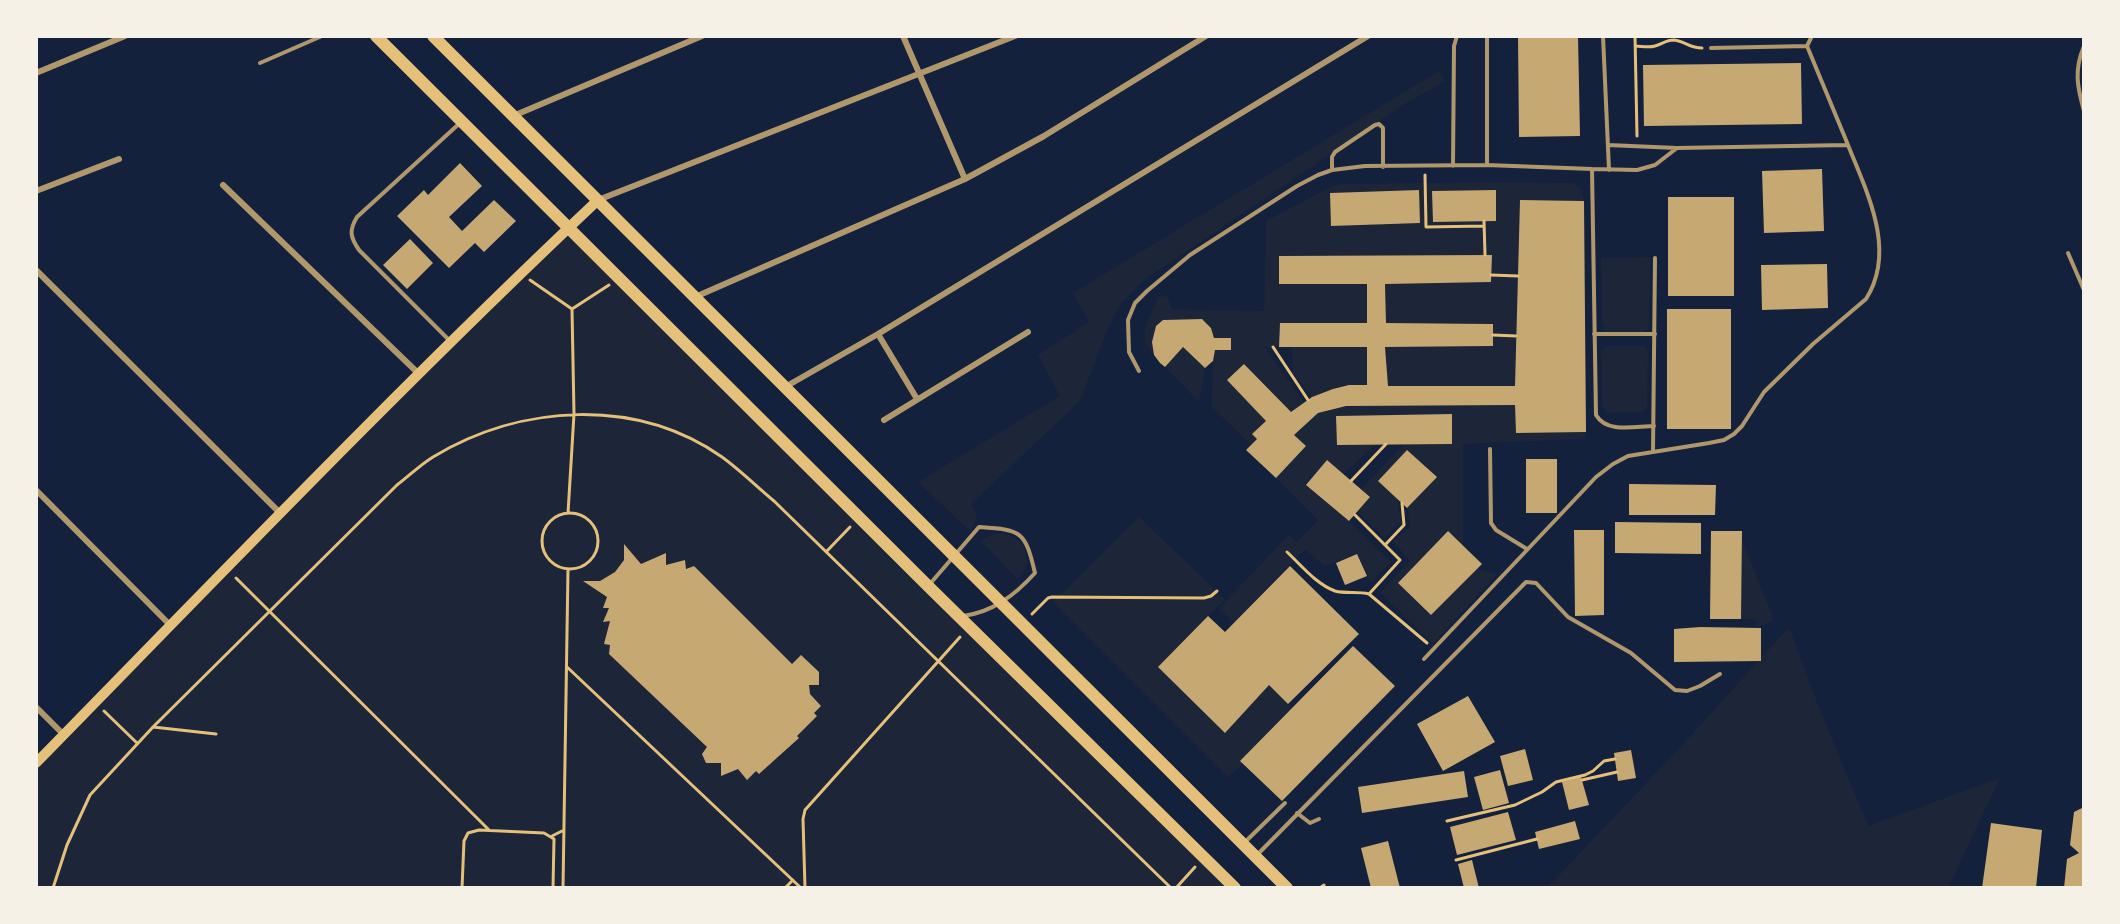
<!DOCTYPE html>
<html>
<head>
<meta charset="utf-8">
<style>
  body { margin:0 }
  #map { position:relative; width:2120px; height:924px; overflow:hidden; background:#14213d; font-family:Jost,sans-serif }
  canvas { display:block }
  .frame { position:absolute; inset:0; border:38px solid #f6f1e7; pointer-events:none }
</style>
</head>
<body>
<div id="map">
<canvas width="2120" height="924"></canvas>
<div class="frame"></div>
</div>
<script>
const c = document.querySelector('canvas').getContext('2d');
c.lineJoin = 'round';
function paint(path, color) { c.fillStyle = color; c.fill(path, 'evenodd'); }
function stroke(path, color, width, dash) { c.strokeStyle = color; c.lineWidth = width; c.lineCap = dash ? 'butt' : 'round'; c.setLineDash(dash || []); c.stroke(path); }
paint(new Path2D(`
  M1439,71L1445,81L1403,105L1144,280L1120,305L1108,328L1080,401L971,504L977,515L971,532L918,482L1060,396L1038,355L1089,322L1073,293Z
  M1494,182L1572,183C1581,187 1582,191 1584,201L1520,200L1515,386H1388L1385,347L1493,346L1492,324L1386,323L1385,284L1491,282L1279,256V284H1367V323H1280L1279,347H1265L1304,403L1291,412L1266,421L1252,434L1257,439L1251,445L1212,407L1213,361L1215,350H1230L1214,338C1211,329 1209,325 1201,319C1170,320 1147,313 1154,355L1145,342V328L1158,297L1167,296L1172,309L1264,311L1266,221L1333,186L1343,184Z
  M568,228L1235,888H36V763Z
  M1650,257L1649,328L1643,332H1605L1602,323L1601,258Z
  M1608,346H1645L1648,353L1647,408L1642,412L1607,413L1602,406L1601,351Z
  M1183,347L1205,368L1199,402L1165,367Z
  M1292,347H1367V385C1347,385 1331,389 1312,397L1293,373Z
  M1372,405H1515L1516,433L1586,432L1585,439L1463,444V546L1448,532L1398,583L1431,615L1477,569L1497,574L1433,644L1380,592L1410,561L1393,541L1410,527L1407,508L1436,477L1407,450L1379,481L1397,498L1401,521L1385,538L1358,512L1370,497L1361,489L1405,443L1452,414L1337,416L1376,444L1343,474L1327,461L1306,485L1349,521L1391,562L1371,582L1357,554L1324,566L1305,549L1234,623L1219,608L1289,535L1297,542L1318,520L1276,478L1306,446L1294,435L1318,413L1346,406Z
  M1139,517L1225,599L1158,667L1225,733L1269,685L1292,708L1241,761L1244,764L1228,777L1053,602Z
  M999,533C1025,535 1036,561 1018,580L981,541L986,537Z
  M1742,540L1774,620L1757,628L1756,619H1741Z
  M1789,627L1818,705L1868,826L2000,778L1948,888H1547L1686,741Z`), '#1d2539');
paint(new Path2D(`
  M1518,36H1578L1580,136L1519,137Z
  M1801,63L1802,124L1644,126L1643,65Z
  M460,163L482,186L449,217L462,231L494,200L516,221L484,252L475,243L449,268L397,216L424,190L428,195Z
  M1822,169L1824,231L1764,233L1762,171Z
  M1419,190L1420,223L1331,226L1330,193Z
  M1496,190V221L1433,222L1432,191Z
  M1668,197H1734V296H1668Z
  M1520,200L1584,201L1586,432L1516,433L1515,405L1346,406L1318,413L1294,435L1306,446L1276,478L1246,450L1257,439L1252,434L1266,421L1227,380L1244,364L1291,412L1312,397L1333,389L1349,385H1367V347H1279L1280,323H1367V284H1279V256L1492,255L1491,282L1385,284L1386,323L1493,324V346L1385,347L1388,386H1515Z
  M410,239L433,263L407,289L383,265Z
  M1827,264L1828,308L1762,310L1761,265Z
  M1667,309H1731V429H1667Z
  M1202,319L1211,328L1214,338H1231V350H1215L1213,361L1205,368L1183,347L1165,367L1160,363L1154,355L1152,342L1156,326L1163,320Z
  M1452,414V444L1337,445L1336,416Z
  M1407,450L1437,477L1407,508L1378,481Z
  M1526,459H1557V513H1526Z
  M1327,460L1370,497L1349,521L1306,485Z
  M1629,484L1716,485L1715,515H1629Z
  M1615,522L1701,523V554L1615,553Z
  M1574,530H1604V615L1575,616Z
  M1448,531L1482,564L1431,615L1398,583Z
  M1711,531H1742L1741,619H1710Z
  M624,544L641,564L666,553V565L685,560L686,569L694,566L792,664L801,655L819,672V685H809L810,694L821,706L814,713L817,716L797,736L799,738L759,774L756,771L747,780L738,769L721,776V763H706L702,754L707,747L609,654L610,645L604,644L610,621L603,622L609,608H603L607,597L583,581H600L615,572L624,560Z
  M1357,554L1367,576L1345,585L1336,563Z
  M1290,566L1359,634L1288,704L1269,685L1225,733L1158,667L1208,616L1225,632Z
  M1700,627L1761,628V661L1674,662V629Z
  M1353,646L1395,686L1282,801L1240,761Z
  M1468,696L1495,742L1443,771L1417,724Z
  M1525,749L1533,780L1508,786L1500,756Z
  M1631,750L1636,778L1618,781L1614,753Z
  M1500,770L1509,803L1483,810L1474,777Z
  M1464,771L1468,797L1362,813L1358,787Z
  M1581,777L1589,805L1569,810L1562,782Z
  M2084,807V888H2064L2067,859L2079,853L2070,845L2074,812Z
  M1508,812L1516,840L1457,855L1450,827Z
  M1575,821L1580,839L1539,849L1535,832Z
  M1991,823L2042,830L2036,888H1982Z
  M1388,841L1400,888H1371L1361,848Z
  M1472,860L1479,888H1464L1458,864Z`), '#c6a872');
stroke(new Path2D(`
  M1635,36L1637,136
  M1635,46C1641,46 1649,48 1655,46C1662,44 1666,40 1674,40C1685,41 1689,48 1702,48
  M1425,175L1426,227L1484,226
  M1484,221L1485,255
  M1491,275L1518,276
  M530,280L572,309L609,285
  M1493,335L1516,336
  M1273,347L1308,400
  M1351,481L1386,444
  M568,513L574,414L572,309
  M542 541a28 28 0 1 1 56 0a28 28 0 1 1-56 0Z
  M1385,545L1404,525L1402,503
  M826,552L850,527
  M1287,552C1301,565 1316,584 1335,591C1346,594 1358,591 1369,594L1400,560L1355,515
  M236,578L489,830
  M1369,594L1427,643
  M1032,614L1048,598L1052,597L1204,598L1211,596L1217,591
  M567,667L801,888
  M104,711L137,743
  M153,727L216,734
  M1582,780L1617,772
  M1447,821L1515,805L1542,792L1556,782L1585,775L1593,771L1604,761L1615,759
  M552,836L564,830
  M1456,860L1537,839
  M53,888L67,845L90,795L153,727L397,485C409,476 420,465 433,457C521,404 636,397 722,457C740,470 757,487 774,501L1171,888
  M462,888L464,841L468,833L479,830L544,833L554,839L553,888
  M563,888L568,569
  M785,888L793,880
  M805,888L803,819L805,810L960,637
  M1176,888L1195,867
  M1320,888L1324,885`), '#e5c07b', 3);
stroke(new Path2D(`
  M1603,36L1609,170
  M2084,46C2074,70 2077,86 2084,111
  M1711,48L1807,46
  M260,63L322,36
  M1608,145L1677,148L1847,145
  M1487,165V36
  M1453,166L1454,46L1457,36
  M1592,169L1637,170L1655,165L1677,148
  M1332,170V157L1335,152L1375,125L1379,124L1383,128V167
  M2068,253L2084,290
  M1594,334H1655
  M451,342L359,250C350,237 349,230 357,217L461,122
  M1139,371L1129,352L1128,320L1135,303L1147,291L1190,255L1297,186L1318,175L1332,170L1365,166L1487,165L1592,169L1596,415C1607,434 1636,426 1654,426
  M1490,449L1491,523L1496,530L1527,549
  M1653,451L1655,258
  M929,585L979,527C1021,530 1025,530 1035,573C1015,595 993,612 963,616
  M1424,659L1596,477L1613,464L1628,456L1709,443L1724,440L1734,434L1742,426L1764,392L1813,344L1866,299C1898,249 1865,189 1846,140C1833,109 1820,77 1807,46L1812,36
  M1297,813L1310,823L1319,819
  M1245,842L1285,803
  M1256,856L1526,582L1536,583L1568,617L1631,653L1675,690L1687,691L1700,686L1720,674`), '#b1986c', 4);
stroke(new Path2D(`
  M903,36L965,179
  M36,73L125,36
  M513,116L702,36
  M223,185L419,374
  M36,191L119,159
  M598,200L1015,36
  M36,270L280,513
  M695,297L965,179L1044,136L1206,36
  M878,334L917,399
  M785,387L878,334L1368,36
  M884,420L1028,332
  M36,490L170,625
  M36,707L64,735`), '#b1986c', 6);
stroke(new Path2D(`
  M36,763C221,574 405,382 598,200`), '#e5c07b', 10);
stroke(new Path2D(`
  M376,36L928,586L1235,888
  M433,36L1287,888`), '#e5c07b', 12);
</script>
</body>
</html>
